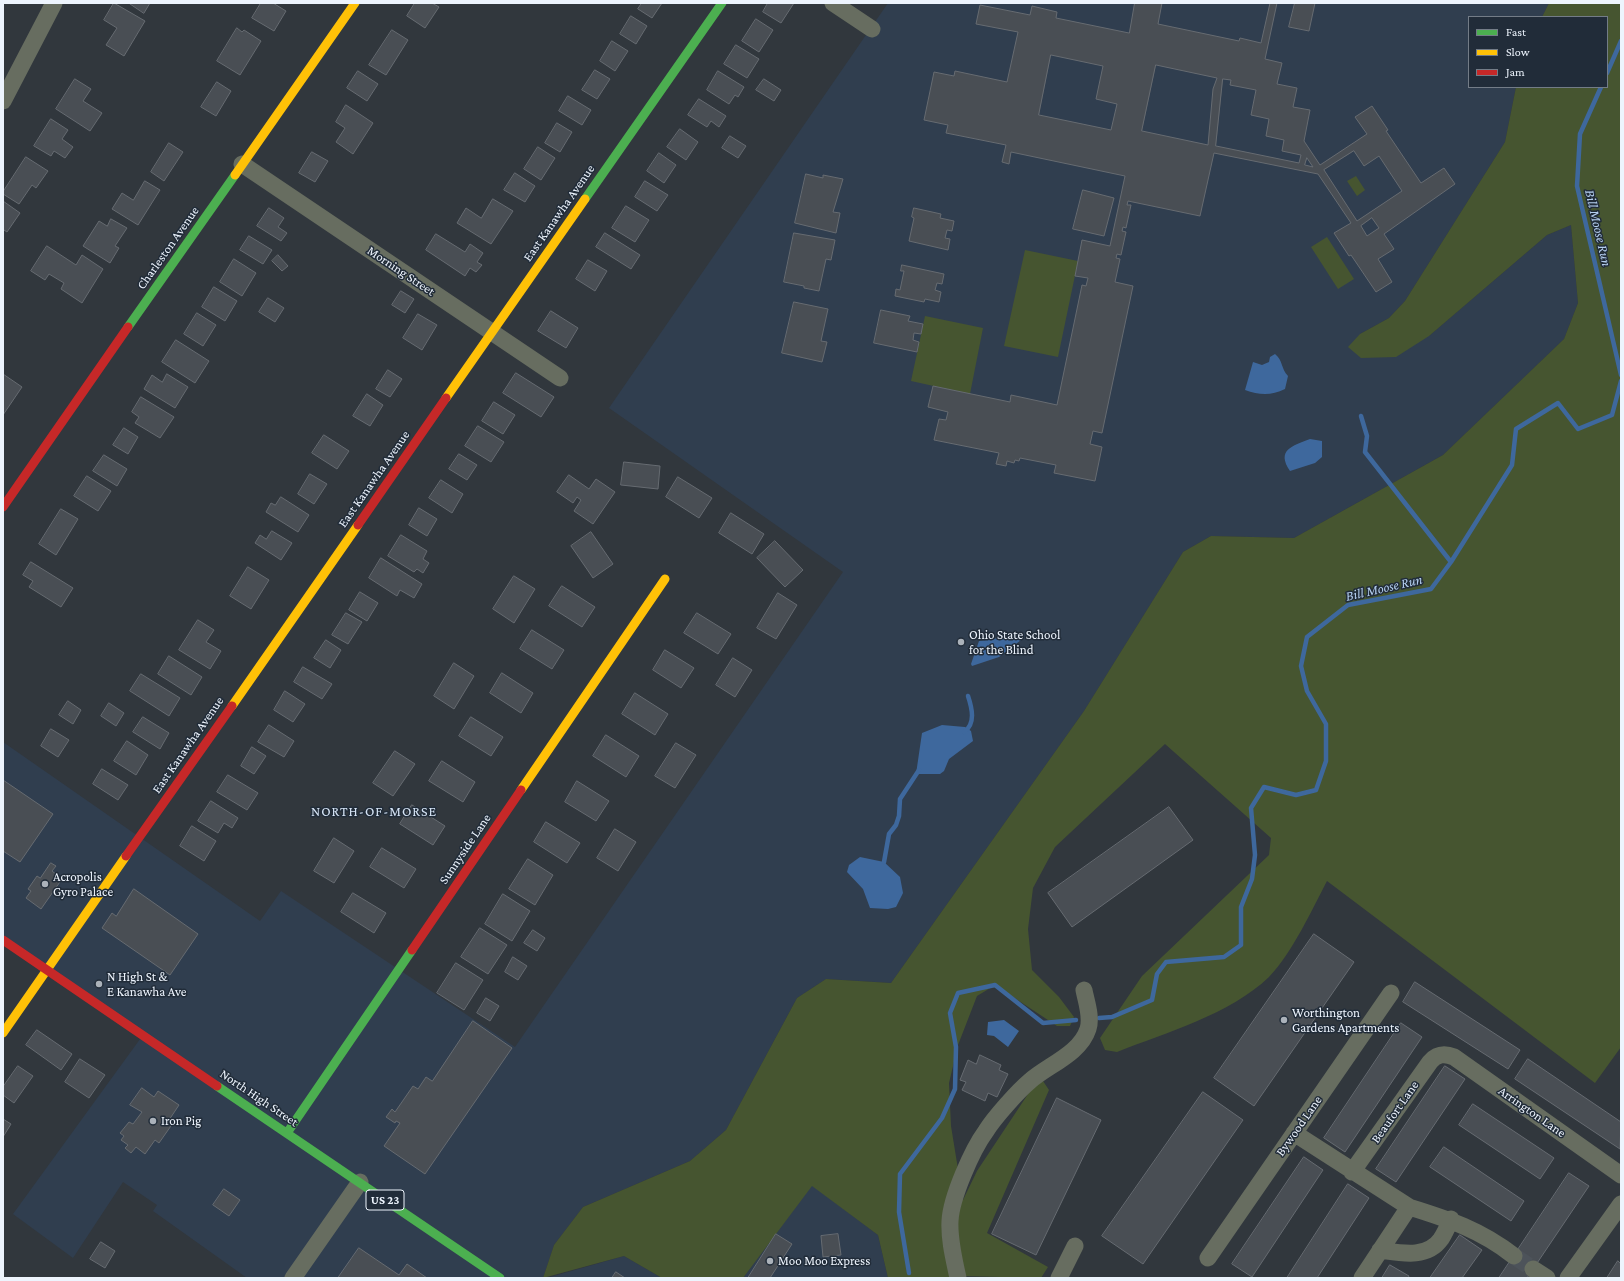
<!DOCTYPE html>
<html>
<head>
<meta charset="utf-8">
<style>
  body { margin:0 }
  #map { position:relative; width:1624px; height:1281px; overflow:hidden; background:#31373d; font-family:"Crimson Pro",serif }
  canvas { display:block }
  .frame { position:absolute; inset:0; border:4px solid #edf4fd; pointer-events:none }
  .legend { position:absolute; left:1468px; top:16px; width:140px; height:72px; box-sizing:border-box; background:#212c39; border:1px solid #737c87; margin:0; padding:5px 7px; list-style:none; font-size:12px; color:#edf4fd }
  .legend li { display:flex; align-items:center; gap:8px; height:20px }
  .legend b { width:20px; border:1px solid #737c87 }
</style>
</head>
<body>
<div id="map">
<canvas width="1624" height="1281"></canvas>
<div class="frame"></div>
<ul class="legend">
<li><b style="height:5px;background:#4caf50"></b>Fast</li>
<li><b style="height:5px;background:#ffc107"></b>Slow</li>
<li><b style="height:5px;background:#c62828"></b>Jam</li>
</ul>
</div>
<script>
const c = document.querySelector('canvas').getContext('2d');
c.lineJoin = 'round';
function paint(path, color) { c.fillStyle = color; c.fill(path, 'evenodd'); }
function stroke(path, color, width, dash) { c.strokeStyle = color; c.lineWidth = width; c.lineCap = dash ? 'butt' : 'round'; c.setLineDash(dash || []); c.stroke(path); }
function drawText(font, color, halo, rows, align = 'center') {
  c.font = font + ' "Crimson Pro",serif'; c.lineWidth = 3; c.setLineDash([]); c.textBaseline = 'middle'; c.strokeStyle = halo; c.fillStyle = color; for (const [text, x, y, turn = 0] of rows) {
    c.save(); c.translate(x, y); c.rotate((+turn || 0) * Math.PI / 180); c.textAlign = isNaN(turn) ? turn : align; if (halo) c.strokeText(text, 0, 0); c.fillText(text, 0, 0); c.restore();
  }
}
paint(new Path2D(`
  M888,3H1549L1542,17H1469V87H1516L1505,142L1405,301L1389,318L1360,334L1429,336L1547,235L1571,225L1578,303L1564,339L1443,455L1294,538L1211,536L1183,552L1084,711L891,983L826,979L797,998L726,1130L690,1161L583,1207L554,1245L543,1278H247L153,1211L157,1205L123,1182L73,1258L13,1214L143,1035L3,940V742L260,921L281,891L515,1047L843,572L609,408Z
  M812,1185L878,1235L888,1278H743Z
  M624,1256L662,1278H547Z`), '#303e4f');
paint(new Path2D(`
  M1549,3H1621V1047L1595,1083L1327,881C1312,910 1292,953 1269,977C1229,1015 1167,1032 1117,1052L1105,1050L1100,1038L1142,976L1269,855L1271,838L1165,744L1055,847L1033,888L1028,929L1032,970L1059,997L1074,1017L1070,1026H1057L1001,989L992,987L977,996L958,1045L949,1083L951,1126L963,1200L977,1171L1032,1088L1043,1081L1049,1090L987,1233L1048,1267L1041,1278L960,1276L956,1278H888L878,1235L812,1186L743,1278H662L624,1256L543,1278L554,1245L583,1207L690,1161L726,1130L797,998L826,979L891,983L1084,711L1183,552L1211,536L1294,538L1443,455L1564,339L1578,303L1571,225L1547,235L1429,336L1396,357L1361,358L1348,347L1360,334L1389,318L1405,301L1505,142L1516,87H1607V17H1542Z
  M1356,176L1365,190L1357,196L1347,181Z
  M1327,237L1354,279L1338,289L1311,247Z
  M1025,250L1078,261L1058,357L1004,346Z
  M925,316L983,328L970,394L911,381Z`), '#465530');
paint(new Path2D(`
  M1275,354C1283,360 1281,369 1288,376L1285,389C1271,396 1259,395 1245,390L1253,362L1262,365L1269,362L1270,357Z
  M1310,439L1322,441V457L1315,463L1290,471C1276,450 1292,446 1310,439Z
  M1019,635L1021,640L999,657L972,666L971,664L979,641Z
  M942,725L965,727L971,731L973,741L949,759L944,771L940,774H916L922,733Z
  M860,857L884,862L900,877L903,893L896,907L888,909L870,908L863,889L847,872L849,865Z
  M1004,1020L1019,1031L1008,1047L994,1036L987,1035L988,1022Z`), '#3e689d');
stroke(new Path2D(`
  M1607,73L1621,41
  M1601,87L1580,134L1577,186L1621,375
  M1361,416L1367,436L1365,452L1451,562
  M964,732C976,724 972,708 968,696
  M884,862L889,834L896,825L899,816L900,799L919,770
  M1099,1018L1112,1017L1152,1000L1157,974L1166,962L1224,957L1241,945V907L1252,879L1255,855L1251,808L1264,787L1296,795L1316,790L1326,761V724L1307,691L1301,666L1307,637L1348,605L1431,589L1451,562L1512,465L1516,429L1558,403L1578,429L1612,415L1621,381
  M909,1273L899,1212L900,1174L942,1118L955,1089L956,1047L950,1013L958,993L995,985L1043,1023L1076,1020`), '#3e689d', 4.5);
const building = new Path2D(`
  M114,3L145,21L124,56L106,45L117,28L104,20Z
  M129,3H150L144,13Z
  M261,3H273L286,11L274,31L252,18Z
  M415,3H432L439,7L425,28L407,16Z
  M642,3H662L652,18L638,9Z
  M768,3H794L781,23L763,12Z
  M1135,3H1162L1158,24L1239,41L1240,38L1261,43L1270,3H1277L1265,59L1282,63L1277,84L1297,88L1293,107L1310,110L1304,141L1320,165L1367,134L1355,117L1372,106L1388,130L1386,131L1421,183L1444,168L1455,184L1384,234L1394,249L1378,259L1392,282L1376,292L1351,255L1349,256L1334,233L1351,223L1318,174L1214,153L1200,216L1128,201L1127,205H1131L1126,228L1123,227L1122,231L1126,232L1121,255L1117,254L1116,258L1120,259L1115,282L1133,286L1102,433L1093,431L1090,444L1102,447L1095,481L1054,473L1056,465L1020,458L1019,461L1015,460L1014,463L1007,461L1006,466L996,464L999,453L934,440L939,419L946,420L948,412L928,407L933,386L1010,402L1011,395L1057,405L1082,285L1086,286L1088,278L1075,276L1082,240L1110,246L1125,176L1011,152L1009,164L1002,162L1006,145L946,133L948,125L924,120L934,72L954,76L955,71L1007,82L1018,32L976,24L980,5L1030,15L1032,6L1057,12L1056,18L1129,33ZM1051,55L1103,66L1096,99L1117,104L1111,130L1039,115ZM1156,65L1217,78L1213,89L1208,145L1142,131ZM1223,79L1231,80L1230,85L1256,90L1251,115L1269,119L1266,136L1284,140L1282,151L1301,155L1299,163L1216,146ZM1354,151L1364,166L1379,156L1402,191L1357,221L1324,170ZM1307,158L1313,167L1305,165ZM1372,218L1379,228L1367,236L1361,226Z
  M1295,3H1315L1309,31L1289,27Z
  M631,16L647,26L636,44L620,34Z
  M756,19L773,30L759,52L742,41Z
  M237,28L242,32L244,30L261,41L240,75L217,61Z
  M392,30L408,40L386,75L369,65Z
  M612,41L628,51L615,71L600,61Z
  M736,45L759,59L747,78L724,64Z
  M595,70L610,79L597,99L582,90Z
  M358,71L378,84L367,101L347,88Z
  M718,71L744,87L738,97L735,95L729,104L707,90Z
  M75,79L91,89L83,101L102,113L90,131L56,109Z
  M764,79L781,90L774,101L756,90Z
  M217,82L231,91L216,116L201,107Z
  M568,96L591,110L582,125L559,111Z
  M699,99L726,116L719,127L711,121L707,127L688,115Z
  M346,105L373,123L353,154L336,142L345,128L336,122Z
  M51,119L68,130L62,139L73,147L65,158L54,151L51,156L34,146Z
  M557,123L572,132L560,152L545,143Z
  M680,129L698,142L686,160L667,147Z
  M730,136L746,146L738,158L722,148Z
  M169,143L183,152L164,181L151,172Z
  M538,147L555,158L541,180L524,169Z
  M312,152L328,161L315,182L299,173Z
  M659,153L676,165L664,183L647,171Z
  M26,157L48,171L36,188L32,185L19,204L3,194V192Z
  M515,173L535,186L525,202L504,190Z
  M806,174L823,178V175L843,179L833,212L840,213L836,233L795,223Z
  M145,181L160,190L138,225L112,209L122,193L133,200Z
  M645,181L668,195L657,211L635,197Z
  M1083,190L1114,198L1104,236L1073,229Z
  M493,199L513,211L491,244L457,223L466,208L481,218Z
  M3,201L20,213L7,232L4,230L3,232Z
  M626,206L649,220L635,242L612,228Z
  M269,208L284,218L278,227L287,233L281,241L257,226Z
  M914,208L941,214L940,218L954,221L952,231L947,230L945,238L950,239L948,250L909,241L914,218L912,217Z
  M111,219L127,228L115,246L119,248L110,263L83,246L99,221L107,226Z
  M605,233L640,255L631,269L596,247Z
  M794,233L835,240L831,260L826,259L819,291L804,288V286L784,282Z
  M436,234L465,252L470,244L483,253L477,262L482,265L476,272L470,268L465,276L426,250Z
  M249,236L272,250L263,264L240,250Z
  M47,246L76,265L82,255L103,269L82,303L61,289L64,283L49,274L45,280L31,271Z
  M278,255L288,266L282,271L272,261Z
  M234,259L256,273L242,296L220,282Z
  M588,260L607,271L595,291L576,279Z
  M902,265L944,274L942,284L937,283L935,290L941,292L939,302L925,299L924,302L895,296L896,289L900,290L904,271H901Z
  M214,287L237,301L225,321L202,307Z
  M401,291L414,299L405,313L392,305Z
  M268,298L284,308L275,322L259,312Z
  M794,302L828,309L821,341L827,342L822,362L782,353Z
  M881,310L910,316L908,321L923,324L921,334L914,333L913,340L919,342L917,352L874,343Z
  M551,311L578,328L566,348L538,331Z
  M197,313L216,325L203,346L184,334Z
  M418,314L437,325L422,350L403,338Z
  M176,340L209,361L195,383L162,362Z
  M388,370L402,379L390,397L376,389Z
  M516,373L554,397L541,417L503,393Z
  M3,374L22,387L3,415Z
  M167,374L188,387L175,408L144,389L152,375L162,382Z
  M367,394L383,405L370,426L353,416Z
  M141,397L174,417L160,438L135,423L139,417L132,412Z
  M494,402L515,415L503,434L482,421Z
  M478,426L504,442L491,462L465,446Z
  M124,428L138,437L128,454L113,445Z
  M324,435L349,451L337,469L312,453Z
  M459,454L477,465L467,480L449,469Z
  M104,455L127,469L117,486L93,471Z
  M624,462L660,466L658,489L621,485Z
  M310,474L327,484L314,504L298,494Z
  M569,475L589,489L596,479L615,492L593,524L574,511L581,500L577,497L573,503L557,492Z
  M87,476L111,491L98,511L74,496Z
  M678,477L712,498L699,518L666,497Z
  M441,480L463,494L452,513L429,498Z
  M281,497L309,515L298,532L266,512L271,503L275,505Z
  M419,508L437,519L427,536L409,525Z
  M61,509L78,519L56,555L39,544Z
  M731,513L764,534L752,554L719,533Z
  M272,531L292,543L281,560L255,543L260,535L266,539Z
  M591,532L613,564L593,578L571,546Z
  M401,535L427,551L423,559L429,563L423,573L417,569L414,572L388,556Z
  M775,541L803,570L785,587L757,558Z
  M381,558L422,584L414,598L400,590L397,596L369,578Z
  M31,562L73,588L61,607L29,587L33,581L23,575Z
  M248,567L269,580L251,609L230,596Z
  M514,576L535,589L514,623L493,609Z
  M562,586L595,607L582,627L549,606Z
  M360,592L378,603L367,621L349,610Z
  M778,593L797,605L776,639L757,628Z
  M346,613L362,622L348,644L332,635Z
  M697,613L731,634L718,654L684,633Z
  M198,620L214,630L206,642L221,651L210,669L179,650Z
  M532,630L564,650L552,669L520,649Z
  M326,640L341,650L330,668L314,658Z
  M665,650L694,668L681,688L653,670Z
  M169,656L202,677L191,695L158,674Z
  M733,658L752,670L735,697L716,685Z
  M454,663L474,676L454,709L434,696Z
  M303,667L332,684L322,699L294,682Z
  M502,673L533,693L521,713L490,693Z
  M141,674L180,698L169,716L130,691Z
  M285,691L305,704L293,722L274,710Z
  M635,693L668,714L655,735L622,714Z
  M68,701L81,710L73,724L59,715Z
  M109,703L124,713L116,726L101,716Z
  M143,717L169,733L160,749L133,732Z
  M471,717L503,737L491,756L459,736Z
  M269,725L294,741L284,757L258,742Z
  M51,729L69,740L58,757L41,746Z
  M606,735L639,756L626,777L593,756Z
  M127,741L148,755L136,775L114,761Z
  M676,743L696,755L675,788L655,776Z
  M252,747L266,756L254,774L241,766Z
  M395,751L415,764L393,796L373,783Z
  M442,761L475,782L463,802L429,781Z
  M102,769L128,785L118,800L93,784Z
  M228,775L258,793L247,810L217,792Z
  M3,780L53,814L20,862L3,851Z
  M577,781L609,801L596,821L565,802Z
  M211,801L238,818L232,828L224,823L218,833L198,821Z
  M412,805L445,826L433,845L400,824Z
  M1169,807L1193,840L1072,927L1048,893Z
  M546,822L580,843L567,863L534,842Z
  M192,826L216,841L204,861L180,846Z
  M615,829L636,842L618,871L597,858Z
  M334,838L354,851L334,883L314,871Z
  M382,848L416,869L404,888L370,867Z
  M528,859L553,875L535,905L509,889Z
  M51,863L56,866L52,871L62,879L41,909L26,898L31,891L28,889L37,876L40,878Z
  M134,889L198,934L170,975L102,928L112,913L116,916Z
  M353,893L386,913L374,933L341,912Z
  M503,894L530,911L512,941L485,924Z
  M480,928L507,945L488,974L461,957Z
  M533,930L545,938L537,951L524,943Z
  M1314,934L1354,962L1254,1106L1214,1078Z
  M513,957L527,966L518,980L505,972Z
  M456,963L483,980L464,1010L437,993Z
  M1415,982L1520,1050L1508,1069L1403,1002Z
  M486,998L499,1006L490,1021L477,1013Z
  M473,1021L512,1048L425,1174L384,1146L400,1123L396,1121L395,1123L386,1117L392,1109L395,1112L413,1086L418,1089L426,1077L432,1081Z
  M1401,1023L1422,1037L1345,1152L1324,1138Z
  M37,1030L72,1054L61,1070L26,1045Z
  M980,1055L1001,1065L999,1070L1008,1074L997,1097L988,1093L985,1101L962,1090L966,1082L960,1080L968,1060L976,1064Z
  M80,1059L105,1075L89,1098L65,1082Z
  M1528,1059L1621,1122L1620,1149L1515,1079Z
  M18,1066L33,1076L14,1103L3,1095V1087Z
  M1445,1066L1465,1079L1396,1182L1376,1169Z
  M142,1088L154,1097L158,1091L179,1105L169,1120L173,1123L159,1143L155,1140L145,1154L136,1147L131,1153L125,1148L128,1145L121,1140L124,1136L120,1133L129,1122L133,1124L142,1112L130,1105Z
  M1203,1092L1243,1120L1143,1264L1102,1236Z
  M1057,1098L1101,1120L1036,1255L992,1234Z
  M1473,1104L1554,1158L1540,1179L1459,1125Z
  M3,1119L11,1124L3,1137Z
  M1444,1147L1524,1201L1511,1221L1430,1167Z
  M1304,1157L1323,1170L1252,1277L1232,1264Z
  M1569,1173L1589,1186L1527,1278H1499Z
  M1348,1184L1369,1198L1317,1278H1287Z
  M224,1189L240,1200L229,1216L213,1205Z
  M776,1234L792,1244L770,1278H748Z
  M838,1234L841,1255L823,1257L821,1236Z
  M1460,1235L1482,1250L1462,1278H1430Z
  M101,1242L115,1251L105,1268L90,1259Z
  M359,1248L399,1275L407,1264L427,1278H338Z
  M1618,1261L1621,1264V1278H1607Z
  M1390,1265L1409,1276L1408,1278H1382Z
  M616,1272L625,1278H612Z`);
paint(building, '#494e54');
stroke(building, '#666b71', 1);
stroke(new Path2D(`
  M1514,1256L1533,1269`), '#4d535a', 17, [17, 8]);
stroke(new Path2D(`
  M833,3L872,29
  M3,101L54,3
  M242,164L560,378
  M1294,1133L1409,1207L1362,1278
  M1352,1172L1430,1062C1437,1054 1444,1053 1454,1057L1621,1175
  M1409,1207C1448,1219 1481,1230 1514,1256
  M1380,1250C1401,1253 1427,1259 1441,1239C1445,1233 1448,1226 1451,1219
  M1208,1258L1391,993
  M1533,1269L1547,1278
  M293,1278L360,1182
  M958,1278C954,1259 949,1240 950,1221C951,1198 972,1150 986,1131C994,1118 1018,1091 1030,1081C1048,1065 1080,1054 1088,1029C1092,1017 1086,1001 1084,990
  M1059,1278L1075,1246
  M1568,1278L1621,1204`), '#676d60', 17);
stroke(new Path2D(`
  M585,199L722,3
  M128,327L235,175
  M217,1086L500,1278
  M287,1133L412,950`), '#4caf50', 9);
stroke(new Path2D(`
  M235,175L355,3
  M446,398L585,199
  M232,706L358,525
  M521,790L665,579
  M3,1033L126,856`), '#ffc107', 9);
stroke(new Path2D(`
  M3,507L128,327
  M358,525L446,398
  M126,856L232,706
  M3,940L217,1086
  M412,950L521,790`), '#c62828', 9);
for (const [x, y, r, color] of [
  [961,642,4,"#abb2ba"],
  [45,884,4,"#abb2ba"],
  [99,984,4,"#abb2ba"],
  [1284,1020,4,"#abb2ba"],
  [153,1121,4,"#abb2ba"],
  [770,1261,4,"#abb2ba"]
]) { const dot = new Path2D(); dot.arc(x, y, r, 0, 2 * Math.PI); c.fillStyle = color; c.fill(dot); stroke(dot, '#212c39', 1.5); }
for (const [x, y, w] of [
  [385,1200,38]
]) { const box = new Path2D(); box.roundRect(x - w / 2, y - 10, w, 20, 3); c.fillStyle = '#212c39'; c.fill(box); stroke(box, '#edf4fd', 1); }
drawText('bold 12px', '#edf4fd', null, [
  ["US 23",385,1200]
]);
drawText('13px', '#edf4fd', '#212c39', [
  ["East Kanawha Avenue",559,213,-55],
  ["Charleston Avenue",168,248,-55],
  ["Morning Street",401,271,34],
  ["East Kanawha Avenue",374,479,-55],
  ["East Kanawha Avenue",188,745,-55],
  ["Sunnyside Lane",465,849,-56],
  ["North High Street",259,1098,34],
  ["Beaufort Lane",1395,1112,-55],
  ["Arrington Lane",1532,1112,35],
  ["Bywood Lane",1299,1126,-55]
]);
drawText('13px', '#edf4fd', '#212c39', [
  ["Ohio State School",969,635],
  ["for the Blind",969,650],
  ["Acropolis",53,877],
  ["Gyro Palace",53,892],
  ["N High St &",107,977],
  ["E Kanawha Ave",107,992],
  ["Worthington",1292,1013],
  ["Gardens Apartments",1292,1028],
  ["Iron Pig",161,1121],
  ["Moo Moo Express",778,1261]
], 'left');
drawText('italic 14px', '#b4ceee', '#212c39', [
  ["Bill Moose Run",1598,228,77],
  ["Bill Moose Run",1384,588,-13]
]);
c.letterSpacing = '1px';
drawText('14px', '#d6e4f5', '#212c39', [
  ["NORTH-OF-MORSE",374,812]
]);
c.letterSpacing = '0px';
</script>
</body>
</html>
